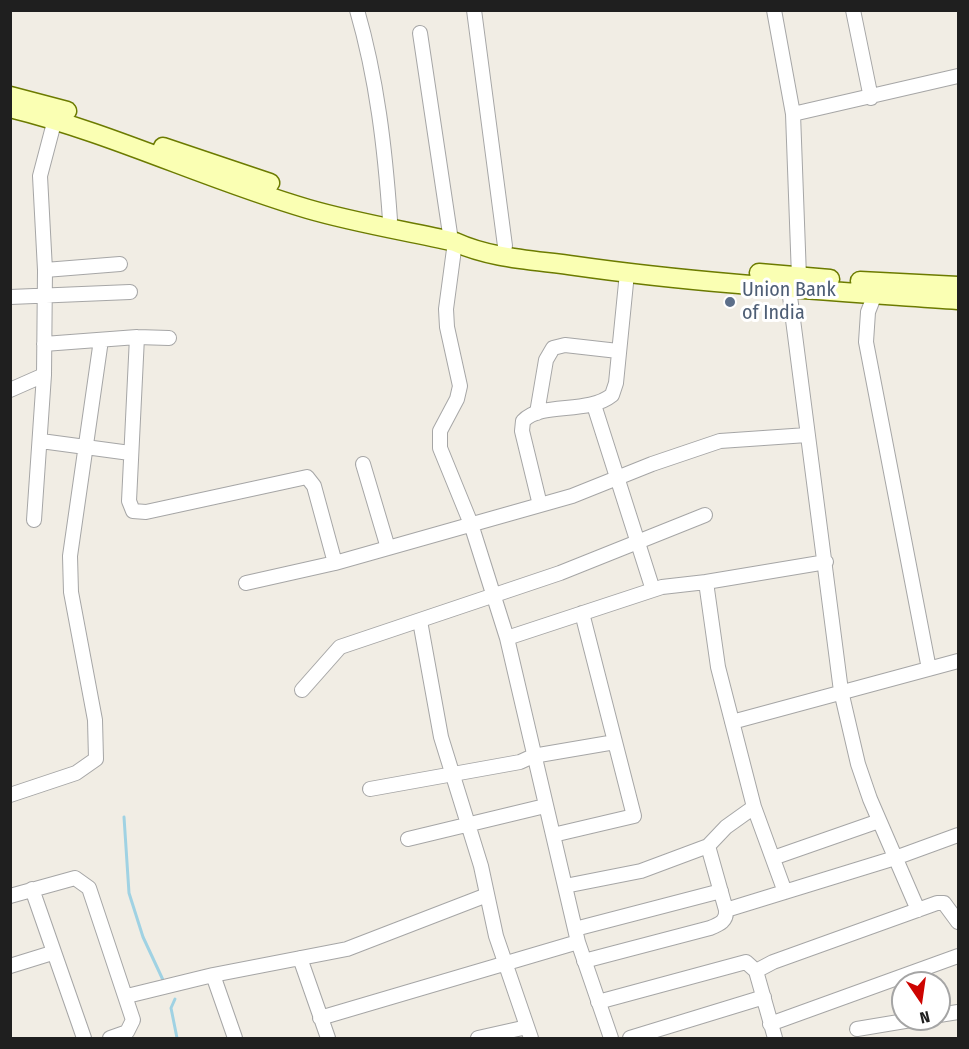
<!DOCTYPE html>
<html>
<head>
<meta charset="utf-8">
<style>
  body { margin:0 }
  #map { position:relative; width:969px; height:1049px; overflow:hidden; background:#f1ede4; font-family:"Fira Sans Condensed",sans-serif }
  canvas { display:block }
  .frame { position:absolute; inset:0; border:12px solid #1f1f1f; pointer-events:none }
  .north { position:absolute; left:891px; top:971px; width:60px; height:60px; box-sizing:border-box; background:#fff; border:2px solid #a5a5a5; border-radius:50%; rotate:167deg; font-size:16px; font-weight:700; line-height:24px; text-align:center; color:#1f1f1f }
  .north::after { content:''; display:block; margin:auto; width:21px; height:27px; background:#cd0400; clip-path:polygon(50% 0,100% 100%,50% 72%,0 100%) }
</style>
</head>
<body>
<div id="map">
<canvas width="969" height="1049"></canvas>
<div class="frame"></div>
<div class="north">N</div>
</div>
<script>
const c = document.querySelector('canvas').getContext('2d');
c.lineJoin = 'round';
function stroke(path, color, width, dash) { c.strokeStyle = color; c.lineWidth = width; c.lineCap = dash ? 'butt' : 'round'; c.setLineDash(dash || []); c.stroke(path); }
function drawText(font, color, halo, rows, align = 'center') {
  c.font = font + ' "Fira Sans Condensed",sans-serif'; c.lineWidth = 6; c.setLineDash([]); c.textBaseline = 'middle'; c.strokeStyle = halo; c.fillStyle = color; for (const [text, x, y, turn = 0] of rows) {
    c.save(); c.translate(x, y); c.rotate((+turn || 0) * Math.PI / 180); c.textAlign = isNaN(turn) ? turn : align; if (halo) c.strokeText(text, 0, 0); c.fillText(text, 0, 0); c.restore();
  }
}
stroke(new Path2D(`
  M124,817L129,893L143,937L163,980
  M175,999L171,1008L177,1038`), '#a0d2e3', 3);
const street = new Path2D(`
  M357,10C377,79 385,149 390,220
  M474,10L505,246
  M774,10L793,114L799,277
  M853,10L871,98
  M420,33L450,234
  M793,114L958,76
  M455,242L446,309L447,327L460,386L457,399L440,431V448L471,524L507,638L578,942L611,1038
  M45,270L120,264
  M788,281L841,691L858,764L870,799L918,910
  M875,294L868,312L866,342L929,669
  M10,297L130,292
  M137,337L129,501L133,511L146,512L307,477L314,486L335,563
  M44,344L137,337L169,338
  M10,390L44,375
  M594,405L653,590
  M537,413L546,360L553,348L565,345L618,351
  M41,441L130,453
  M363,464L388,548
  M540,505L522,431L523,421C542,401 587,415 612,395L616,383L627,273
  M34,520L44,375L45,270L40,176L55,119
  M706,582L826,562
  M246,583L335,563L572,496L652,464L720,441L807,435
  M420,621L441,737L481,866L496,936L531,1038
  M507,638L662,587L706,582L718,667L754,807L785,892
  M302,690L340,647L560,573L705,515
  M732,722L958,661
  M370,789L520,762L533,756L615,742
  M10,795L76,773L96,759L95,720L71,592L70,556L101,340
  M553,835L634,816L582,613
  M408,839L545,806
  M773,858L879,821
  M565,886L641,871L708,846L726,827L754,807
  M32,889L84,1038
  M10,896L75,878L89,888L133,1020L127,1032L110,1038
  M726,910L895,858L958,835
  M575,929L721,891
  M300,958L328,1038
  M584,961L710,928C720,924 727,921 726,910L708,846
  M10,966L52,953
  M756,971L773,962L937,903H944L958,922
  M213,975L235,1038
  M127,996L213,975L347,949L487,895
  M598,1002L746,962L756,971L775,1038
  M939,1015L958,1012
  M320,1018L578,942
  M770,1024L958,956
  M857,1029L917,1019
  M478,1038L527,1027
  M630,1038L764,997`);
const secondary = new Path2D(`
  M10,96L67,111
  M10,108C112,133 208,180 308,209C356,223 407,231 455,242C492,259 535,260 576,266C702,284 831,291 958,300
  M163,147L270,183
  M759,273L830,279
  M860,281L958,286`);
stroke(street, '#a6a6a6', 16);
stroke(secondary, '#6c7b00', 21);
stroke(street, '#fff', 14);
stroke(secondary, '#faffb3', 18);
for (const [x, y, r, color] of [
  [730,302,6,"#5c6f8a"]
]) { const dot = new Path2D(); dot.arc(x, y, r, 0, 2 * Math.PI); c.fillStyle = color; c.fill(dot); stroke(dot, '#fff', 2); }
drawText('20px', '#4e5e75', '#fff', [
  ["Union Bank",742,290],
  ["of India",742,313]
], 'left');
</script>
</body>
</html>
